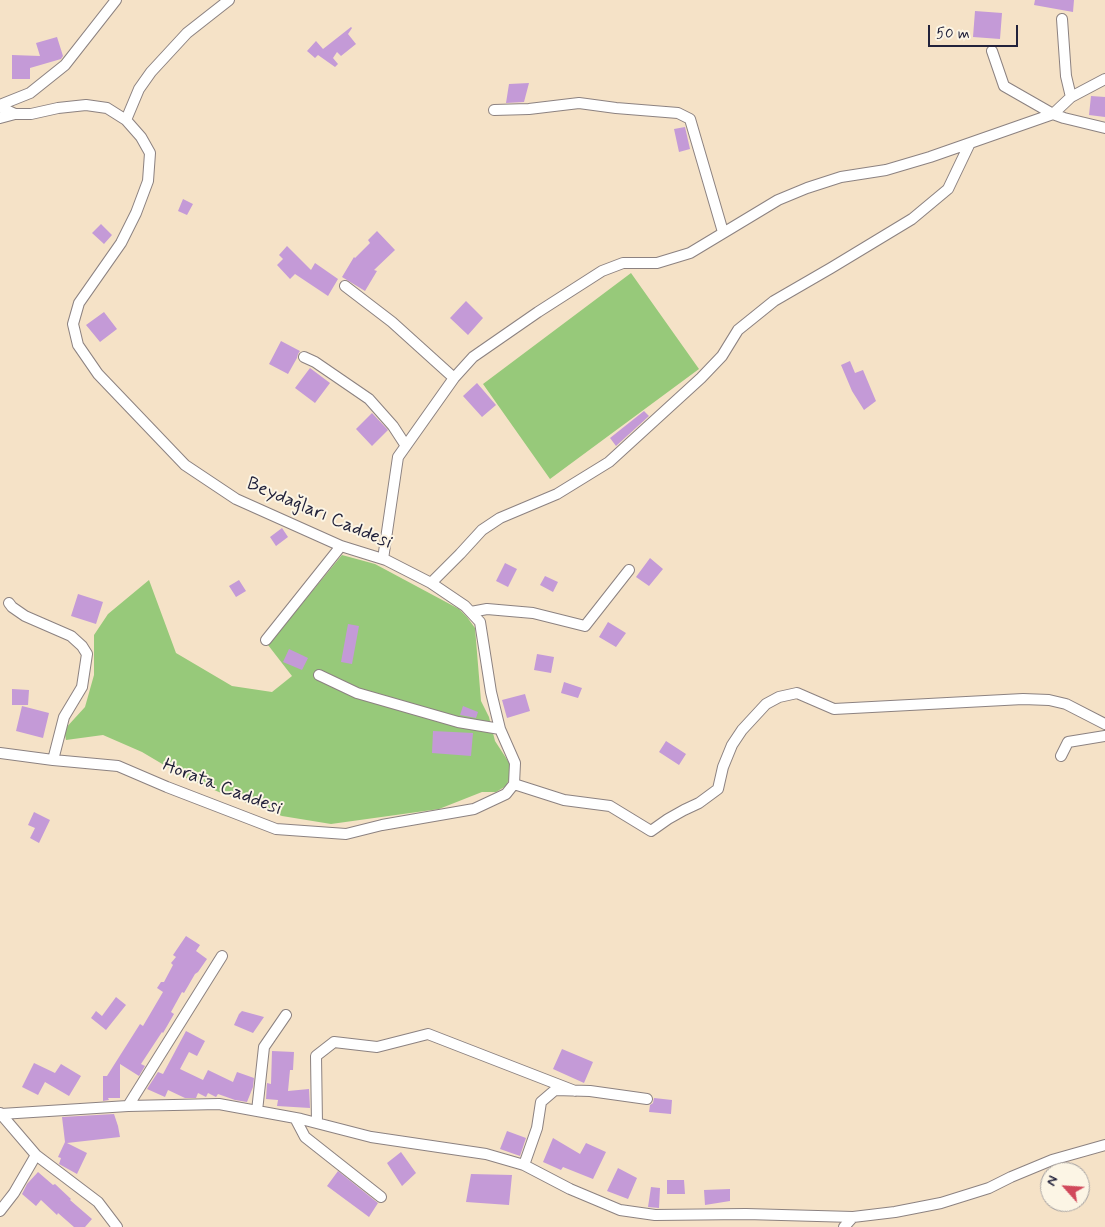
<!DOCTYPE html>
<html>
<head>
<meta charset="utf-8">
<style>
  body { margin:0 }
  #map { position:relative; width:1105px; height:1227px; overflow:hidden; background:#f5e2c7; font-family:Mynerve,sans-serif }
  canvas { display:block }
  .north { position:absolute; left:1040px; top:1162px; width:50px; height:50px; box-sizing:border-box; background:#fcf5e5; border:1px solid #a5a1a1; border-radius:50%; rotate:296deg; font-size:14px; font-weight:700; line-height:20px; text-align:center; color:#22223b }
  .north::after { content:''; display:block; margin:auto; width:18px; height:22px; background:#d1495b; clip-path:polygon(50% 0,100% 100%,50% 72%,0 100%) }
  .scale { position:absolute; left:928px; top:25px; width:90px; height:22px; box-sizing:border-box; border:2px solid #22223b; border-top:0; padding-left:6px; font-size:15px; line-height:18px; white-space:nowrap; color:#22223b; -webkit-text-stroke:4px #fcf5e5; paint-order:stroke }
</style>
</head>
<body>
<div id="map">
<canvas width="1105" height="1227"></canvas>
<div class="north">N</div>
<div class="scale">50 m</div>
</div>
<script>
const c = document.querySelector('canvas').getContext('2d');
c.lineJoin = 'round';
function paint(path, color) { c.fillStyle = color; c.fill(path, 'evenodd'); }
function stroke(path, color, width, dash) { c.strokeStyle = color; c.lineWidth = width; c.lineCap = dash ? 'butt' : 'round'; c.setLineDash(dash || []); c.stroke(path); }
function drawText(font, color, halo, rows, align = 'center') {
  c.font = font + ' Mynerve,sans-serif'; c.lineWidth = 4; c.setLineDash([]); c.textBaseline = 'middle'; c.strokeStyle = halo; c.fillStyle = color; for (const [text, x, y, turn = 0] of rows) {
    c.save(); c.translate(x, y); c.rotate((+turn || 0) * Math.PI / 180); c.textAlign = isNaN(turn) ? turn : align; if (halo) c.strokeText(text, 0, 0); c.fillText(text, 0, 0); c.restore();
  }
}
paint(new Path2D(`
  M631,273L699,369L550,479L483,384Z
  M342,555L375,564L459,609L467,617L475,628L481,701L489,717L495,741L510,764V777L506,786L496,792H482L439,809L331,824L282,816L226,795L186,778L142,752L103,735L66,740L64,730L85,707L94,675V635L108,614L149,580L176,653L232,686L272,692L292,676L268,645Z`), '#97c97a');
paint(new Path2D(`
  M1035,0H1074L1073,12L1034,5Z
  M975,11L1002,13L1000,39L973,37Z
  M351,27L352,28L348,34L356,44L341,56L337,52L333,58L338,64L335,67L318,55L315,58L307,51L316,41L323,49Z
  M57,37L63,56L61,59L30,68V79H12V55L40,56L36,43Z
  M529,83L524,102L506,103L509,84Z
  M1091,96L1105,97V117L1089,115Z
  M685,127L690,149L679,152L674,129Z
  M183,199L193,204L187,215L178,211Z
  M101,224L112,235L104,244L92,233Z
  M377,231L395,250L374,270L377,271L365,291L342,277L354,257L355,258L370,243L368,240Z
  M287,246L311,270L315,263L338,279L328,296L295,274L290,279L277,265L283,259L279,255Z
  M466,301L483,318L468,335L450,318Z
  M104,312L117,329L100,342L86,325Z
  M281,341L300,351L298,354L297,358L288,374L269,364Z
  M850,361L855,373L863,370L876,401L864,410L852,391L841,365Z
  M310,368L330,383L315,403L295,388Z
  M477,383L496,405L482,417L463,396Z
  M644,411L649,416L616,446L610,438Z
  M372,413L388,430L372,446L356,429Z
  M282,528L288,537L276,546L270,537Z
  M650,558L663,569L649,586L636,577Z
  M505,563L517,569L508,587L496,581Z
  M545,576L558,582L553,592L540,585Z
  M239,580L246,591L236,597L229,586Z
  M78,594L103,602L96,624L71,616Z
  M608,622L626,633L616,647L599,637Z
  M348,624L359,626L352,664L341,662Z
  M289,649L308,658L302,670L283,662Z
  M537,654L554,657L551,673L534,670Z
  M564,682L582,688L578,698L561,693Z
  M12,689L29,690L28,705H12Z
  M525,694L530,711L507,718L502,700Z
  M22,706L49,713L43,738L16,731Z
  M463,706L478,712L476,718L460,715Z
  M433,731L473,733L471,756L432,753Z
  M666,741L686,754L679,765L659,752Z
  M34,812L50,820L39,843L30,838L35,828L28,825Z
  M186,936L200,945L196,951L207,959L198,972L195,974L184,993L182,992L171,1012L174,1014L163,1033L162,1032L141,1064L145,1066L139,1076L120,1064V1098H108L109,1100L103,1101V1076H107L140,1024L143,1026L163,992L157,988L161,982H164L173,965L171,963L176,957L173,955Z
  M116,997L126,1005L106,1030L91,1018L96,1011L102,1016Z
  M242,1011L264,1017L253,1033L234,1025L239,1014Z
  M186,1031L205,1041L197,1056L189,1052L180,1069L203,1080L208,1070L233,1082L237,1072L254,1078L253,1087L247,1102L235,1100L218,1094L216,1097L208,1093L206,1097L198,1093L196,1098H185L168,1090L165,1097L147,1089L158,1072L163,1074Z
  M562,1049L593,1062L584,1083L553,1069Z
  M272,1051L294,1052L293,1070H290L288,1091L309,1089L310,1108L277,1106L278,1100L266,1099L267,1083L271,1084Z
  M34,1063L55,1073L61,1064L81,1076L69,1096L45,1082L38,1095L22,1087Z
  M654,1098L672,1100L671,1114L649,1112L650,1105L653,1103Z
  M114,1114L118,1126L120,1137L67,1143L87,1153L77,1174L59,1164L61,1158L58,1157L65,1142L62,1117Z
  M507,1131L526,1138L520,1156L500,1149Z
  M553,1138L580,1154L586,1143L606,1152L593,1179L563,1167L561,1170L543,1162Z
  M401,1152L416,1173L402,1186L387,1163Z
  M618,1168L637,1178L628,1199L607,1191Z
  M338,1171L378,1203L369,1217L327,1186Z
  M38,1172L53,1185L55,1184L71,1199L70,1200L92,1219L85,1227H74L58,1213L57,1215L41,1200L36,1206L22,1194L27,1184Z
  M471,1174L512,1175L509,1205L466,1202Z
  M667,1180H684L685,1194H667Z
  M651,1187L660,1188L659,1208L648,1207Z
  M730,1189V1201L705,1205L704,1190Z`), '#c49ad7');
const minor = new Path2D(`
  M1062,19L1066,76L1071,97
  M992,51L1004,86L1053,114L1064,118L1105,128
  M0,105L30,93L65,65L116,0
  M0,107L15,114H31L58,108L86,105L107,108L126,120L141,137L150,153L148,181L136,213L121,243L79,303L73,324L78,345L98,374L185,465L236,499L341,546L386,560L431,583L465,606L480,622L491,692L500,729L515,763L514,784
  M494,110L529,109L579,103L616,108L678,113L690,119L723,232
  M0,118L15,114
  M126,120L139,89L151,72L187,33L229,0
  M345,286L392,322L454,378
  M304,357L315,362L369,399L393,426L406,446
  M383,559L398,457L454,378L473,357L538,312L602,271L623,263H657L690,253L778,200L807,188L841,177L886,170L930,157L1053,114L1071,97L1105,79
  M431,583L460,554L482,530L500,518L557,494L609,462L701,378L722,356L738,330L774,301L831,268L912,219L948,189L970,143
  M9,603L12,607L25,616L71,636L82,646L87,654L82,687L64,717L53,760
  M471,612L487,609L533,613L585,626L629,570
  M266,640L341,546
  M319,675L357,693L458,722L500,729
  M0,753L53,760L118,766L167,787L276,829L346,834L382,825L474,809L506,794L514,784
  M1061,756L1068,742L1105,736
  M514,784L564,800L610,806L651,831L668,819L684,810L699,803L718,789L723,767L732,745L742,730L766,704L779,697L797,693L834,709L1023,699L1049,700L1066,704L1105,724
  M128,1106L222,956
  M257,1111L264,1047L286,1015
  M0,1113L36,1155L98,1202L117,1227
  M1,1114L128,1106L219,1104L301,1119L371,1137L486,1154L524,1165L570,1189L620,1210L655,1215L746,1214L853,1217
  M295,1118L305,1137L381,1197
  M317,1123L316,1056L334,1042L377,1047L428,1034L575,1091
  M524,1165L537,1128L541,1102L555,1090L590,1091L647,1099
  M0,1211L14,1193L36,1155
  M844,1227L853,1217L895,1212L941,1203L989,1188L1011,1177L1052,1160L1105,1145`);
stroke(minor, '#8c8281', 12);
stroke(minor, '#fff', 10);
drawText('19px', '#22223b', '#fcf5e5', [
  ["Beydağları Caddesi",319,514,23],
  ["Horata Caddesi",222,788,21]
]);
</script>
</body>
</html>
